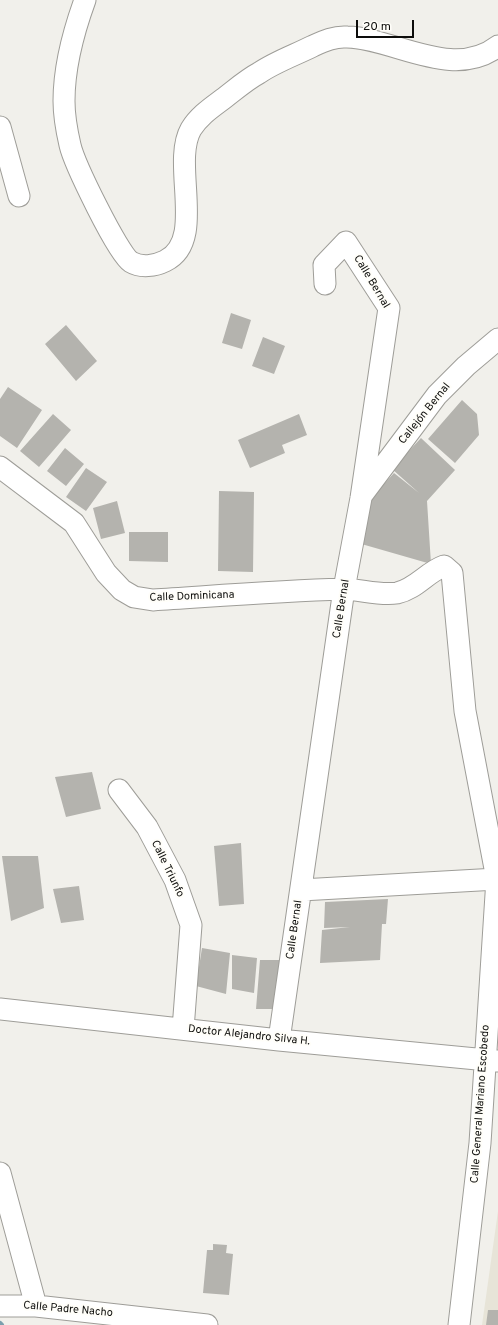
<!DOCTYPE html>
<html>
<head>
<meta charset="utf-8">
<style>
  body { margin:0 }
  #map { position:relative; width:498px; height:1325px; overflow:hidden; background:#f1f0eb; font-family:Overpass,sans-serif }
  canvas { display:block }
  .scale { position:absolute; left:356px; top:20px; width:58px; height:18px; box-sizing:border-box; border:2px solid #0d0d0b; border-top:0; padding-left:5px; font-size:12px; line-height:14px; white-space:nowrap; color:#0d0d0b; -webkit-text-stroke:3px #fffef9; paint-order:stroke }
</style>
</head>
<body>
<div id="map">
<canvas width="498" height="1325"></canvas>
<div class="scale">20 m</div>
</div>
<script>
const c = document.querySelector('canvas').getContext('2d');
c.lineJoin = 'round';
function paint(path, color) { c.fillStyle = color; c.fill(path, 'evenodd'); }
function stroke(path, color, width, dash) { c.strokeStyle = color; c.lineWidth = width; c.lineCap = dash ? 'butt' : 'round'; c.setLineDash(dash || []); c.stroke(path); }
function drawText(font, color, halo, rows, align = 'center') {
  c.font = font + ' Overpass,sans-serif'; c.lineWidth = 4; c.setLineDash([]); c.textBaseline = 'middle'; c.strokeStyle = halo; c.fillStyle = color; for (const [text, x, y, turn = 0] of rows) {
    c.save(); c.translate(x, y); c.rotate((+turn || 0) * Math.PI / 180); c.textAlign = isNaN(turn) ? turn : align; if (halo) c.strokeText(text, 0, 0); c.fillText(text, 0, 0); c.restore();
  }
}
paint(new Path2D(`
  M498,1211V1325H482Z`), '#e7e4d8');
stroke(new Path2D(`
  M0,1324L1,1325`), '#7ba0ae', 6);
paint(new Path2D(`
  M231,313L251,320L242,349L222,343Z
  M66,325L97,361L76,381L45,344Z
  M263,337L285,346L274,374L252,366Z
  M8,387L42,410L17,448L0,436V399Z
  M462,400L477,414L479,435L455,463L428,439Z
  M53,414L71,430L39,467L20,451Z
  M299,414L307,435L282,445L285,453L250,468L238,440Z
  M421,438L455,470L427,501L431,564L358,543L371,498L394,473L419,493L392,469Z
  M65,448L84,464L66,486L47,471Z
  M86,468L107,482L86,511L66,497Z
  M219,491L254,492L253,572L218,571Z
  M117,501L125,533L101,539L93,508Z
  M129,532H168V562L129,561Z
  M92,772L101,809L66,817L55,777Z
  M241,843L244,904L219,906L214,846Z
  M2,856H38L44,908L11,921Z
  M79,886L84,920L61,923L53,889Z
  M388,899L386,924H382L380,960L320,963L322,930L350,927L324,928L325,902Z
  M202,948L230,953L226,994L196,986Z
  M232,955L257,958L254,993L232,989Z
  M260,960H283L278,1009H256Z
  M213,1244L227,1245L226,1253L233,1254L229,1295L203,1293L207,1250H213Z
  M488,1310H498V1325H486Z`), '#b4b3ae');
const street = new Path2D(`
  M85,0C73,33 64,66 64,101C64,115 67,132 70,145C74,163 118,254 131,262C141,268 155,266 165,261C207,241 171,164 191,129C199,116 211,108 223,99C235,90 246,80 259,73C275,62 295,55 313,46C324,41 335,36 347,37C394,38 453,81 498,46
  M0,127L19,196
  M0,467L74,523L106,573L122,590L134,597L153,600C216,596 279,591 342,589C360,589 379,596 397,593C416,589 427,572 444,566L452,573L465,711L497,879L480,1143L459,1325
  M362,495L437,395L466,366L498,339
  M119,790L147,827L175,880L191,925L183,1029
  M301,890L497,879
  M0,1009L279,1040L498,1061
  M279,1040L344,589L361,498L389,308L346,242L324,265L325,284
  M0,1173L36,1306
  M0,1306H36L207,1325`);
stroke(street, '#9e9d98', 23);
stroke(street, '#fff', 21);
drawText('11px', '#0d0d0b', '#fffef9', [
  ["Calle Bernal",371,282,59],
  ["Callejón Bernal",425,414,-51],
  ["Calle Dominicana",192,597,-2],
  ["Calle Bernal",342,609,-81],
  ["Calle Triunfo",167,869,64],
  ["Calle Bernal",295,930,-82],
  ["Doctor Alejandro Silva H.",249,1036,6],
  ["Calle General Mariano Escobedo",481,1104,-86],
  ["Calle Padre Nacho",68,1310,5]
]);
</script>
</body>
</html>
